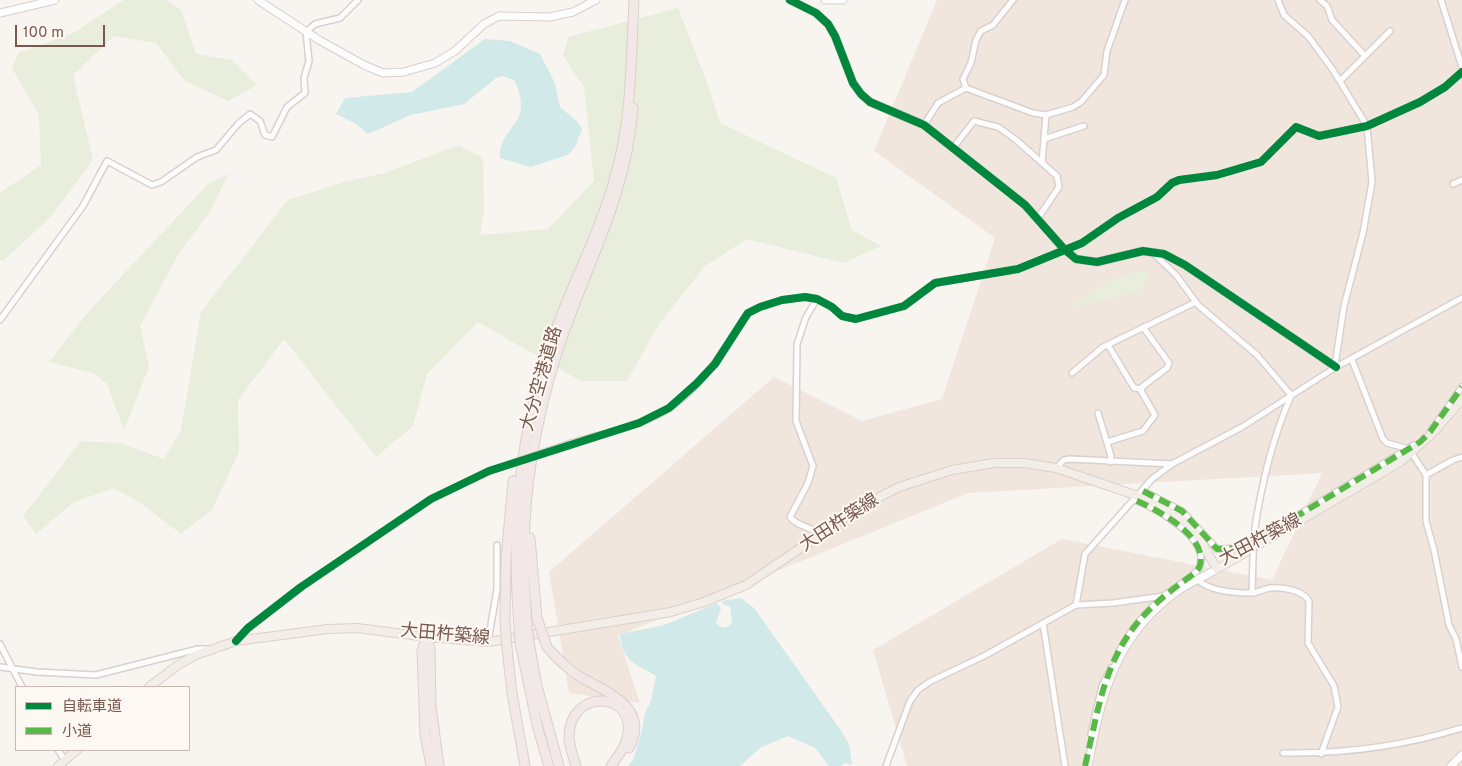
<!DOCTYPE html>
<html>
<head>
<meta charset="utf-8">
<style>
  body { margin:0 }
  #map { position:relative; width:1462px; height:766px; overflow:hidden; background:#f8f4f0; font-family:Overpass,"Noto Sans JP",sans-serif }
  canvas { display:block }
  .legend { position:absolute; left:15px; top:686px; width:175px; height:65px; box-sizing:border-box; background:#fef8f3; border:1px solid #c8b8b1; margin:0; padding:6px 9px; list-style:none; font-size:15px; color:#78584f }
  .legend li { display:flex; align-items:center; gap:10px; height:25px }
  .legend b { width:25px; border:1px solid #c8b8b1 }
  .scale { position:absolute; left:15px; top:25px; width:90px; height:22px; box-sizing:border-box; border:2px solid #78584f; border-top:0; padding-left:6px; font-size:15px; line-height:18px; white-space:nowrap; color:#78584f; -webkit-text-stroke:4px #fef8f3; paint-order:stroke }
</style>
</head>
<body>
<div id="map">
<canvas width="1462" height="766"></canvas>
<ul class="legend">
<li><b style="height:6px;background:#00873e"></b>自転車道</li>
<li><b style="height:6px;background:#58b947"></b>小道</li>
</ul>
<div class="scale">100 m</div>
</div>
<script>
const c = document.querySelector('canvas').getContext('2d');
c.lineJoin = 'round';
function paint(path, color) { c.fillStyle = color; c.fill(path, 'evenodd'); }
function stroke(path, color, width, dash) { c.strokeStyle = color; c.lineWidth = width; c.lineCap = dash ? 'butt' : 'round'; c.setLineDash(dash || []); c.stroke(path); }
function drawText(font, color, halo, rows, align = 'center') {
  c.font = font + ' Overpass,"Noto Sans JP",sans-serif'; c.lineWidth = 4; c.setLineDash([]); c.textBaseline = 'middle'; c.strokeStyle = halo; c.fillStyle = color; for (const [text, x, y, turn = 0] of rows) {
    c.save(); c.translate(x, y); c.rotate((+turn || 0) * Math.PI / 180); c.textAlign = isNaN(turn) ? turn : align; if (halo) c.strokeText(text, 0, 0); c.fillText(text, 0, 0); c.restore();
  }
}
paint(new Path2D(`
  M937,0H1462V766H907L873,650L1062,539L1272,580L1322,473L968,493L618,636L640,703L569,693L549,572L774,377L862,421L942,399L995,238L874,151Z`), '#f1e6de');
paint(new Path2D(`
  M124,0H166L181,10L196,54L232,60L257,85L228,101L185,81L156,43L114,36L73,75L93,160L51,217L4,260H0V193L41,165L39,115L12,68L18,53L73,33Z
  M678,8L708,85L720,123L836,178L852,230L881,246L843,263L747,239L705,266L659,324L627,381H581L478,322L427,374L413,426L376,457L284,339L238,400L239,452L212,510L181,534L139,502L114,488L74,502L36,534L23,516L81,441L120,443L164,459L181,430L201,312L288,200L344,182L385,173L459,145L483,158L484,211L480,235L548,229L594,181L584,87L563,56L568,37Z
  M228,174L212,208L178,255L140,326L149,367L124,430L107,384L93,373L49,362L90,310L208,184Z
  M1145,271L1150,275L1141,289L1119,297L1071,307C1099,287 1110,276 1145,271Z`), '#e8eedb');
paint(new Path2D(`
  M485,39L510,41L540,54L555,83L560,107L578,122L582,129L575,147L568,155L531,167L500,158C499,125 536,125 514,80L502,76L496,78L464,104L411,115L368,134L356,124L336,114L345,98L412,92Z
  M741,598L754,608L840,729L849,744L852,765L844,763L841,766H829L815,748L788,736L760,748L740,766H628L633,760L641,734L645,713L651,701L656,676C635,663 622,662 620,634L664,625L717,603L721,609L716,622L719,626L726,628L732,623L730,606L724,605L722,601Z`), '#d1eae9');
const street = new Path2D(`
  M1013,0L993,25L981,31L976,40L971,63L963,79L966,88L1033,113L1046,115L1073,107L1081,102L1104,75L1107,51L1125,0
  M1278,0L1284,15L1308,36L1333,70L1367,126L1372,182L1363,233L1344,306L1335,365
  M1320,0L1327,6L1332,20L1365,56
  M1441,0L1462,67
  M1340,81L1390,31
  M924,125L938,103L966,88
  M1044,139L1084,126
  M953,148L974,121L998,127L1015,139L1057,176L1059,187L1038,218
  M1042,163L1046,115
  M1453,184L1462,180
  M1153,253L1176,275L1198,305L1257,355L1291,395
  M817,299L806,317L797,344L796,421L813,466L808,483L790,517C796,526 811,527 820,534
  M0,320L83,206L107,161L152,185L161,182L197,157L216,150L238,124L250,114L260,121L265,135L272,137L287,107L305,93L304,78L309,61L306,32L315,24L340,18L358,0
  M1108,345L1134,388L1142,389
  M1352,360L1383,439L1387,443L1409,449L1426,475V521L1434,550L1449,625L1456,639L1462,667
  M1072,373L1103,347L1196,302
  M1098,413L1111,456L1110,462
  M1430,432L1462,387
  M1107,442L1143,431L1155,415L1141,391L1142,387L1167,368L1169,363L1143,327
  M571,443C599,435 629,429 655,416C695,397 721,355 744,319L748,313L760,307L782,300L805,297L817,299L832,307L842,316L856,319L904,306L935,283L1018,269L1082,243L1118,218L1157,197L1172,183L1179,180L1217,175L1261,162L1296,127L1319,136L1367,126L1420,102L1445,87L1462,72
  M1056,468L1064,460L1070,459L1172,464
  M1426,475L1453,460L1462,457
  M1143,491L1182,511L1217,549L1244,548L1414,445
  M1254,534C1261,486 1271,441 1291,396
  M1198,580C1210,591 1234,593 1251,593C1257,593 1263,589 1270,588C1282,587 1303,590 1309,601L1308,643L1334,686L1338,707L1321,754
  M1252,593L1253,557
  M1076,605L1085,554L1152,479L1172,464L1242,427L1336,367L1462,298
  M1043,623L1065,766
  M236,641L248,628L301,587L431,499L489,471
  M488,642L497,589V545
  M0,644L22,687
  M1119,651C1131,630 1146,611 1165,595C1173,588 1197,576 1200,566C1209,537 1155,508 1135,500
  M0,667L37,672L96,675L198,649H208
  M1091,734L1102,686L1111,668
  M58,750L65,760
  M1283,753C1343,754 1404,746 1462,728
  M886,766L910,701L918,690L931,681L984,656L1076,605L1113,603L1171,595`);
const secondary = new Path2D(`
  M258,0L319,40L364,65L383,73L404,72L435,63L455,51L484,24L499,16L550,17L573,12L596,0
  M790,0L816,13L828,24L835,36L853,83L861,94L870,102L924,125L1025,205L1064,249L1076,259L1097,262L1143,251L1164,254L1185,265L1336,367
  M825,0H843
  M0,13L55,0
  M1088,766C1101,699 1113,641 1171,596C1184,585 1202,578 1217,569
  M1451,766L1462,755`);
const primary = new Path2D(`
  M149,687L178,665L196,655L236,641L328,629L357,628L427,637L488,642L671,612L704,602L746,585L864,505L899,487L952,470L994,463H1024L1056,468L1138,496L1178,515L1196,533L1217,569L1400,462L1432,434L1462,399
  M58,766L77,750`);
const highway = new Path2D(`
  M530,538L537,618
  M505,623L506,559L513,481
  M527,625C526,602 523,577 524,554C524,486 536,421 556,356C583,270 626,201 633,108
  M519,626C511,524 519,429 555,332C575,277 603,226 617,169C632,115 631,56 634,0
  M427,637L422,650L425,734L431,766
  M427,638L430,649L431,706L439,766
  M529,642L537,686L559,766
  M520,643L538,729L549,766
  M547,647C557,658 566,668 579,676C605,692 651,706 629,748
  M507,648L512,693L525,766
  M576,766C573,756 569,746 569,736C570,689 633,691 628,732C627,745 618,756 611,766`);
stroke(street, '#d8d1ce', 8);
stroke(secondary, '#d8cfcb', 9);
stroke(primary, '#dad0cc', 10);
stroke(highway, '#dad0cc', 11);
stroke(street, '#fefdfd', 5);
stroke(secondary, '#fefdfd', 7);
stroke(primary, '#f3ede8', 8);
stroke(highway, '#f1e8e7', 9);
const streetBridge = new Path2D(`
  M489,471L571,443
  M1253,557L1254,534`);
const highwayBridge = new Path2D(`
  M537,618L547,647
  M505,623L507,648
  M527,625L529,642
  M519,626L520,643`);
stroke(streetBridge, '#d8d1ce', 8, []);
stroke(highwayBridge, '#dad0cc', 11, []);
stroke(streetBridge, '#fefdfd', 5);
stroke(highwayBridge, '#f1e8e7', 9);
stroke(new Path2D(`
  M1143,491L1182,511L1217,549L1244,548L1420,442L1430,432L1462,387
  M1085,766C1096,721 1101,677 1127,637C1141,615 1163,596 1184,581C1190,576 1198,573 1200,565C1208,536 1156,509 1135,500`), '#58b947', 6, [12, 6]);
stroke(new Path2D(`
  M790,0L816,13L828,24L835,36L853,83L861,94L870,102L924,125L1025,205L1064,249L1076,259L1097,262L1143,251L1164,254L1185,265L1336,367
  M236,641L248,628L301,587L431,499L489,471L639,423L669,408L696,384L715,364L744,319L748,313L760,307L782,300L805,297L817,299L832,307L842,316L856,319L904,306L935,283L1018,269L1082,243L1118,218L1157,197L1172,183L1179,180L1217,175L1261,162L1296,127L1319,136L1367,126L1420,102L1445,87L1462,72`), '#00873e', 8);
drawText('18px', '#78584f', '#fef8f3', [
  ["大分空港道路",543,379,-74],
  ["大田杵築線",840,524,-33],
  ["大田杵築線",1261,541,-28],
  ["大田杵築線",445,636,5]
]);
</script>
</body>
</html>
